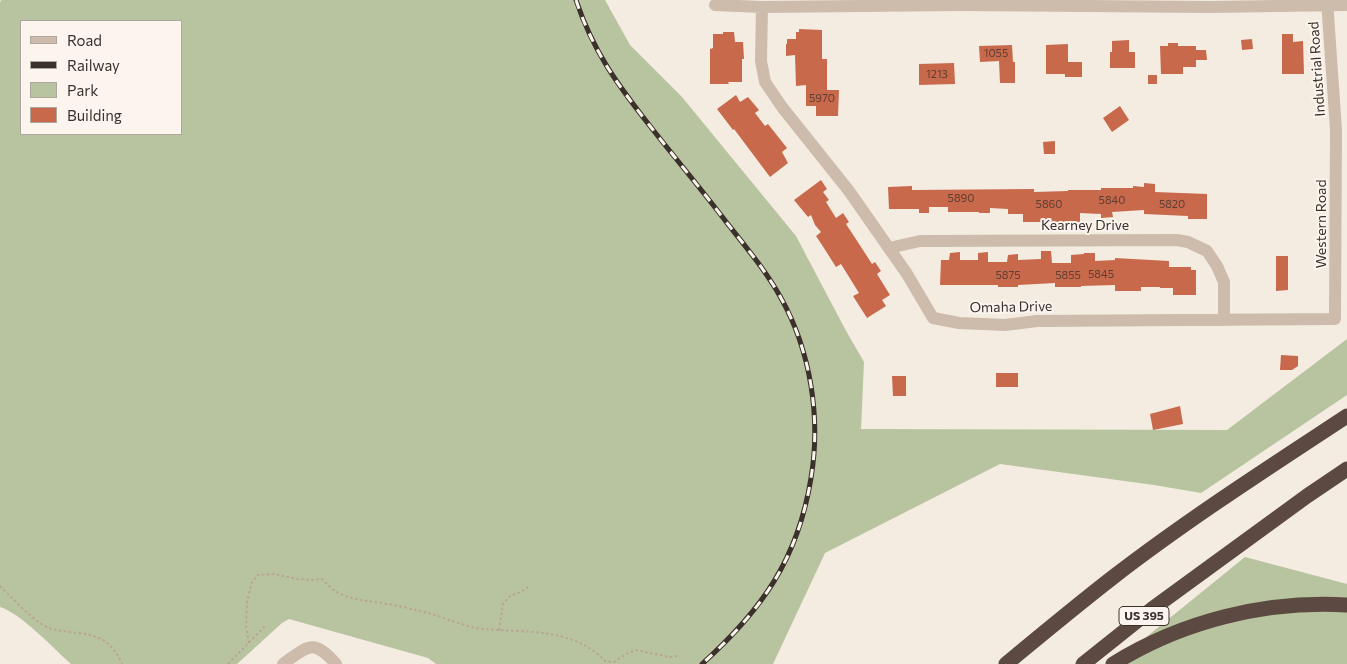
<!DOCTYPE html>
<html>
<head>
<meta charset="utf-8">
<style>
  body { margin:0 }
  #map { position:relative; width:1347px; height:664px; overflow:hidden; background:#f4ebe1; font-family:Commissioner,sans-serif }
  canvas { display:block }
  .legend { position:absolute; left:20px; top:20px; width:162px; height:115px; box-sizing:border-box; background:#fbf5ee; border:1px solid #aea6a0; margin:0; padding:6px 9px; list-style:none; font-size:15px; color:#3b302b }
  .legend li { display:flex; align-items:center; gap:10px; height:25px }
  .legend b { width:25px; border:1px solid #aea6a0 }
</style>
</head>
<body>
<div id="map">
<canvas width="1347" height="664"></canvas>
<ul class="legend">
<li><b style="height:6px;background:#cdbbac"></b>Road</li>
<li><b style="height:6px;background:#3b302b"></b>Railway</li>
<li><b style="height:14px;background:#b8c4a0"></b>Park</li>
<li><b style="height:14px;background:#c8694b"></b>Building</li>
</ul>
</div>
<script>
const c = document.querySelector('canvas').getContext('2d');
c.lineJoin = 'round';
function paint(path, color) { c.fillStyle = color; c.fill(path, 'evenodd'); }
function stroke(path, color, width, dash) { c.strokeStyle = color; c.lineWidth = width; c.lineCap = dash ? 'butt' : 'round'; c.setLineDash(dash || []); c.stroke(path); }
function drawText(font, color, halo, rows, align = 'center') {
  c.font = font + ' Commissioner,sans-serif'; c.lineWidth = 4; c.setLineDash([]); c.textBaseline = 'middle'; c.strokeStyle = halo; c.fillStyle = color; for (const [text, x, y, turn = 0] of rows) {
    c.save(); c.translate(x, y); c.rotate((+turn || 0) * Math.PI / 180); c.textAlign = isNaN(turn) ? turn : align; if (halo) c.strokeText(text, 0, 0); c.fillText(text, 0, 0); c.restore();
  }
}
paint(new Path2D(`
  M1,0H605L630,45L682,97L796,236L845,329L864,362L861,429L1227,430L1347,339V395L1201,493L1154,485L1000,464L825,553L773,664H436L428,658L289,619L282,623L237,664H71C53,648 22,614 0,607V3ZM181,21V134H21V21Z
  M1245,557L1347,584V664H1113Z`), '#b8c4a0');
paint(new Path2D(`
  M799,29L822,30V59H827V90H839L838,116H816V106H806V85L796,86L795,55L786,56V44H787V39H796V32H799Z
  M723,32H734L735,42H743L744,59H742V82H728L729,84H710V49L713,48V34H723Z
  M1282,34H1293V42L1303,41L1304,74H1282Z
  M1252,39L1253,49L1242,50L1241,40Z
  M1129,40V52H1135V68H1110V52H1112V41Z
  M1168,43H1178V46H1196V50H1206L1207,60H1196V67H1183V74H1161L1160,46H1168Z
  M1068,44V62H1082V77H1065V74H1046V45Z
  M1012,45L1013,62H1015V83H1000L999,61L980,62L979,46Z
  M954,63L955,84L919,85V64Z
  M1148,75H1157V84H1148Z
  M736,95L740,102L748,97L759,110L755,113L765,126L768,124L787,148L782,152L788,163L770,177L734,129L733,130L717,109Z
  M1120,106L1129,120L1112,132L1103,118Z
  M1055,141V154H1044L1043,142Z
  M821,180L827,189L823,192L829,200L826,202L836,218L843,213L849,222L846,224L863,250L872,264L875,262L881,271L877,274L890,295L882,300L886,306L867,318L853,296L859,293L841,264L836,267L822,245L816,236L821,232L815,225L811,215L808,217L794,200Z
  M1144,183L1155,184V192L1207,194V219H1188V216L1144,214V210L1112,212L1113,217L1101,218V214L1080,213V222H1023V214H1008V209L990,208V213H979V212H948V207H929V213H919V209H889L888,187L912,186V190L1034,189V192L1068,191V190H1101V188H1133V186L1144,187Z
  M1041,251H1051L1052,263H1071V255L1084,254V253H1095V261L1115,260V258L1169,261V267H1191V270H1196V295H1173V288H1160V287H1141V291H1115V285L1081,286V287H1055V283L1018,285V287H998V285H940L941,260H949L950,253L960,252V260H978V253L988,252V262H1007L1008,255L1018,254V260L1041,259Z
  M1276,256H1288V290L1276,291Z
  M1281,355L1298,356V366L1292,370H1280Z
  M996,373H1018V387H996Z
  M892,376H906V396H893Z
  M1180,406L1183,424L1153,430L1150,414Z`), '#c8694b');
stroke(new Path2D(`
  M0,586C14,599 27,615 43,625C51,630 61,631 70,632C97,635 110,638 122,664
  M499,630L503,604L510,596L521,592L528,587
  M249,643L246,626L247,601L252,582L258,575L274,574L297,579L311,580L322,579C328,586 335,592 343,595C357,601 372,601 387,604C401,606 415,610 428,613C446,618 465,627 483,629C525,633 573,627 605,661L614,662L626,654L636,650L670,657L680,656
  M228,664L266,625`), '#b9a596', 2, [2.5, 2.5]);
stroke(new Path2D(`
  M715,5L762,7L959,5L1210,7L1347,5
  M762,7L761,61L765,82L782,107L849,191L907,274L933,318L959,323L1005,325L1037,321L1335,319L1336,130L1327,0
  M889,248L920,241L1177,240L1188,242L1207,251L1217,266L1224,282V320
  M283,664C308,646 313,638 336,664`), '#cdbbac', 12);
stroke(new Path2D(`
  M1006,664C1041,635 1076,606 1112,578C1187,520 1268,468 1347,416
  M1083,664L1152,609L1307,496L1347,469
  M1113,664C1182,621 1266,600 1347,605`), '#5c4a42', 15);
const rail = new Path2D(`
  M576,0C593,51 617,84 650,126C675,158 702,190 727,223C746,247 766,271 781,298C811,352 821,418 811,478C798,559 762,610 702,664`);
stroke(rail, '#3b302b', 5);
stroke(rail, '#fbf5ee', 3, [9]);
drawText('11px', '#5e3e33', null, [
  ["1055",996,53],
  ["1213",937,74],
  ["5970",822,98],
  ["5890",961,198],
  ["5840",1112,200],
  ["5860",1049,204],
  ["5820",1172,204],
  ["5845",1101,274],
  ["5875",1008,275],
  ["5855",1068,275]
]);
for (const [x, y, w] of [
  [1144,616,50]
]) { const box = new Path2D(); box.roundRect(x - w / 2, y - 9.5, w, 19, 4); c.fillStyle = '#fbf5ee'; c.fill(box); stroke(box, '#3b302b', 1); }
drawText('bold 12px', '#3b302b', null, [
  ["US 395",1144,616]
]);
drawText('14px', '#3b302b', '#fbf5ee', [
  ["Industrial Road",1317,69,-94],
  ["Western Road",1321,224,-90],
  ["Kearney Drive",1085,225],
  ["Omaha Drive",1011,307,-1]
]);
</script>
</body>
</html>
